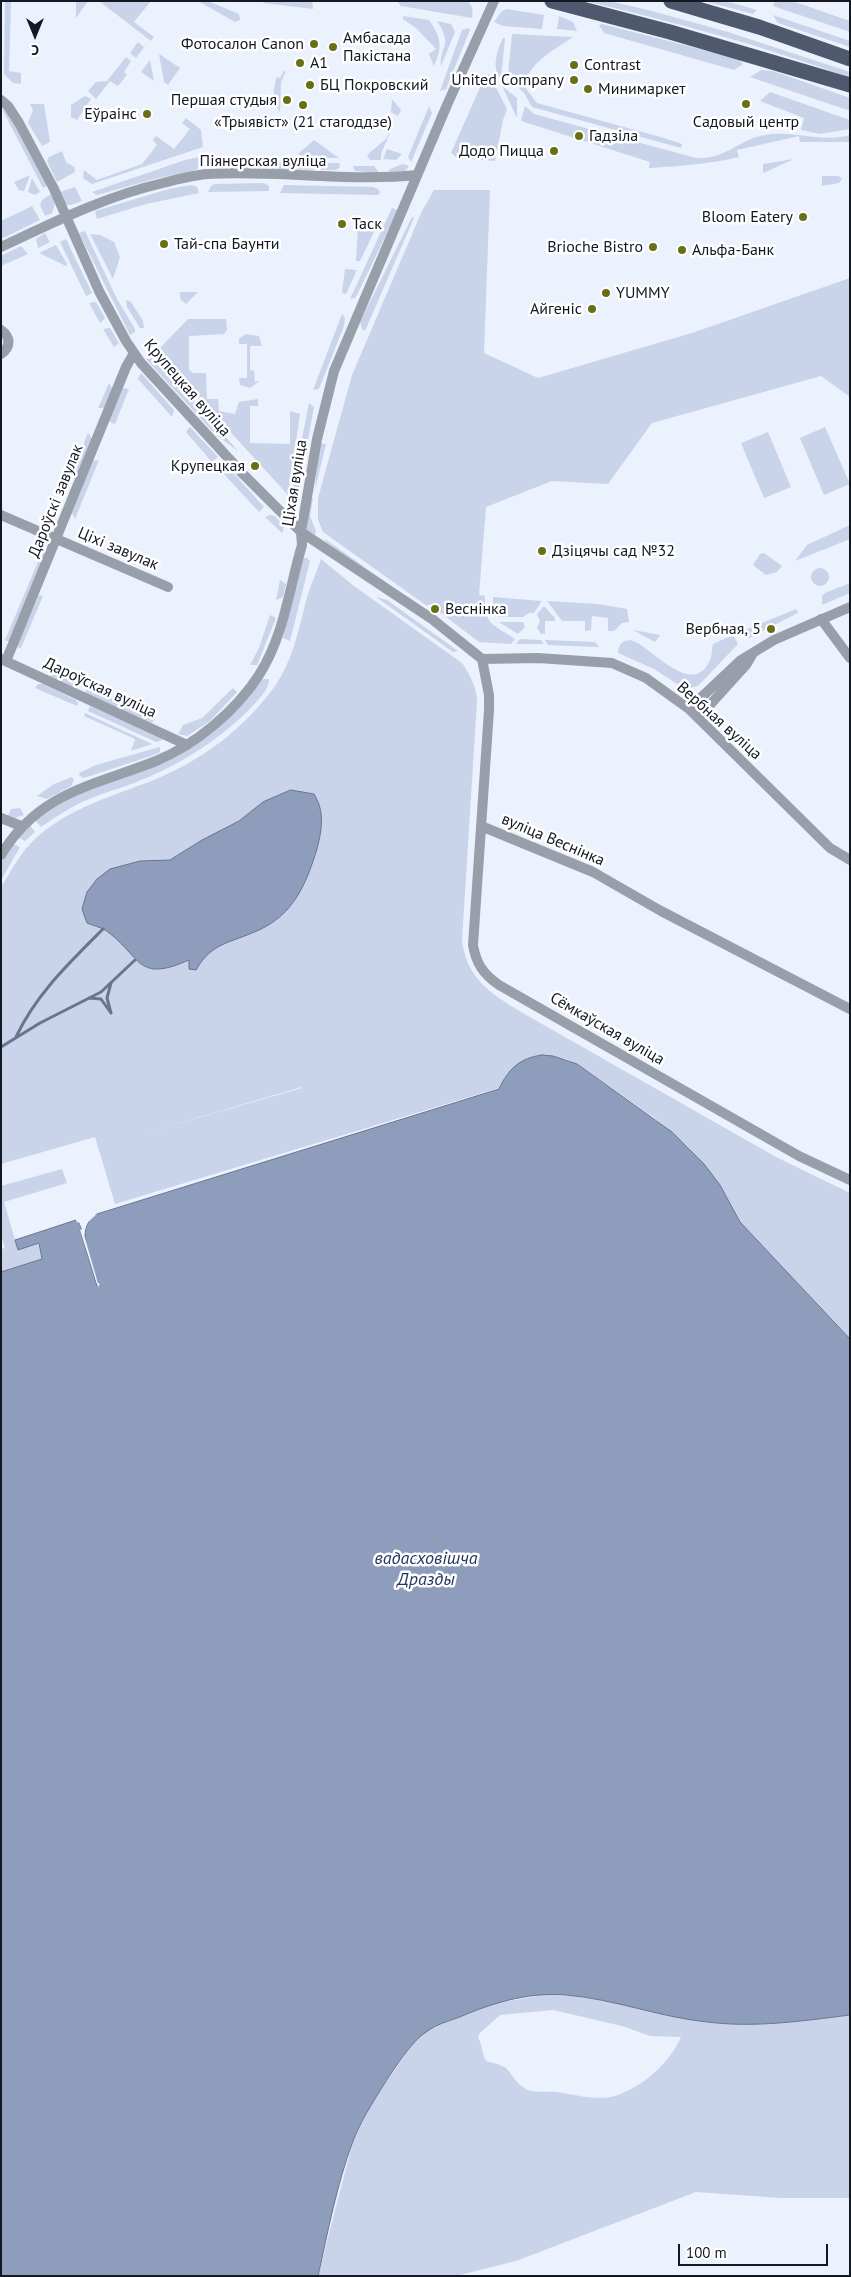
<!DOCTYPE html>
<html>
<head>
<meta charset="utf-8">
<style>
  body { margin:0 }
  #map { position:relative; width:851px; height:2277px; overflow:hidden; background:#ebf1fd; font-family:"PT Sans",sans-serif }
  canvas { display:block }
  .frame { position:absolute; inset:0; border:2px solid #131822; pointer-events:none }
  .north { position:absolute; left:10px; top:10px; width:50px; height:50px; -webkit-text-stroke:4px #fff; paint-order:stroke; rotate:180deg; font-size:14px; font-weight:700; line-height:20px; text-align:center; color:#131822 }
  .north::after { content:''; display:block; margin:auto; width:18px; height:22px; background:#131822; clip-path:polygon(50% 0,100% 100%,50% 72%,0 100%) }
  .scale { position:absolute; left:678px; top:2244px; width:150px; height:22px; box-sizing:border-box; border:2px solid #131822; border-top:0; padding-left:6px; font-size:15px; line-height:18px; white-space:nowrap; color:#131822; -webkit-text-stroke:4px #fff; paint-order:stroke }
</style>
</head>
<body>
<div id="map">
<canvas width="851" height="2277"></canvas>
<div class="frame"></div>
<div class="north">С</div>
<div class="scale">100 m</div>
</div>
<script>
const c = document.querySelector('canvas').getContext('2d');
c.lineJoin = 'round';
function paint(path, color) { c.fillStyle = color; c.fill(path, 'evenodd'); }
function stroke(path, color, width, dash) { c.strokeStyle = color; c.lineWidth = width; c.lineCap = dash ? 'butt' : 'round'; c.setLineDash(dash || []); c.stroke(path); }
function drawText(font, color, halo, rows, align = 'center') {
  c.font = font + ' "PT Sans",sans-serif'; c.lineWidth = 5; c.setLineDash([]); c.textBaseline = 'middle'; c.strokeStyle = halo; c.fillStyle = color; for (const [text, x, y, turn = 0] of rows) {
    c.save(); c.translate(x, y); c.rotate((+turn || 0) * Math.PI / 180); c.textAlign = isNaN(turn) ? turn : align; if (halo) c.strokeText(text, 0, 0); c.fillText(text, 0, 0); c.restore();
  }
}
paint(new Path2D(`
  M5,1H63L11,2L9,71L21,73V84L13,83L4,74Z
  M76,1H88L76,18Z
  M99,1H151L134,22L154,37L151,41Z
  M198,1H208L239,14L240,20L235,22Z
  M261,1H312L313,9L264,3Z
  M397,1H468C473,6 473,11 472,18L401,6Z
  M585,1H609L648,10L728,32L850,72V78C764,46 675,22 585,1Z
  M704,1H726L757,10L753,14Z
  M775,1H792L850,21V32L773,6Z
  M506,9L544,15L542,29L503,26L494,22L501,12Z
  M773,15L850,41V47L778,23Z
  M403,16L429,20C441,37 443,47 434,66L429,54L436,49L416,28L403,19Z
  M559,16L573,22L577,31L557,29Z
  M437,21L451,24L455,32L441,66C439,45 454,47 437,21Z
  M602,24L739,59L743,64L734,70L604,33L599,25Z
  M468,28L470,30L446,89L440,91L462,30Z
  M512,34L573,37C553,51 530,61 524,86L537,103L664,138L682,144L681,148L702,153L681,148L532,107L524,93L515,84L508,74Z
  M503,38H505L501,79C491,69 497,50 503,38Z
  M138,42L144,47L136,58L130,53Z
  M159,54L180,68L168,85L164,82Z
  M126,57L131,61L124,72L127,75L118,86L110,81L96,99L88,91L96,82L107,81Z
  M150,60L154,81L141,72Z
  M761,70L773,71L850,98V111L750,77Z
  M284,71H286L281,82L280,112C271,101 273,90 277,77L280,78Z
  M489,74L507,109L503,120L495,161L457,158L451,153L485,76Z
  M502,86L517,98V118Z
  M770,92L850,120V129L820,134L801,130L804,118L760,101Z
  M85,96L91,99L77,120L71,117V105Z
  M392,99L401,110L398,116L391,112Z
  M30,104H44L50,142L42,146L28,123L33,110Z
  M429,106L432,113L411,162L408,157Z
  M525,106L534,114L696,158C726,160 739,139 765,135C794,130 821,143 850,135V142H800L799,136L737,150L739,157C709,164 680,166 649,168L650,162L521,121Z
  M2,109L5,110L11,118L47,186L43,188Z
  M260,115V130H245Z
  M264,115L267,116L276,126V129H263Z
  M186,118L201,130L203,147L92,184L83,178L84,170L97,180L142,164L157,145L153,140L156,136L174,149L190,129L182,123Z
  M387,126L392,128L381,154V160H370L367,155L386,139L390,131L385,128Z
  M314,140L339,158H304L298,154Z
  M387,149L402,154L396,160L383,159Z
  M62,151L66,162L74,167L75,172L57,182L47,161L49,157Z
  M199,157L200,165L196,170L154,179L97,195L92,192L185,160Z
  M794,159L763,173V164Z
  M211,163H339L340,167L336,170L214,169Z
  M403,164L409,166L405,171L388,173L390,169Z
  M353,166H374L378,171V173L355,171Z
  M30,175L24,191L19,190L14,182Z
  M822,176H839L842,179L839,183L822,186Z
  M32,178L40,192L35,195L28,192Z
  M264,183L269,186V191L208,192L211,186L215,184Z
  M191,185L197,187L199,193L146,204L97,219L95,211L169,189Z
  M284,185L373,187L378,189L380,192L378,195L280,193Z
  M75,187L82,201L71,205H64L57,193Z
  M434,190H490L484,353L538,378L692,333L850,278V397L821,376L652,423L608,484L552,481L486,507L479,595L485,596C484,626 492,623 515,639L511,644L479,642L429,604L427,606L323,532L318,520V498L352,375L422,211Z
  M51,194L55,204L52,213L45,216L40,205L42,200Z
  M32,206L40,220L1,239V221Z
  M392,208L398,210L357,295L355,298L350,299Z
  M412,217L414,218L365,331L362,329L360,322Z
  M365,223H375L377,226L360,261H356L358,229Z
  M85,231L117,299L135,329V332L130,335L79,233Z
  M45,233L50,242L38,248L36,239Z
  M90,234L100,235L114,242L120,257L113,279Z
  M66,239L92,293L86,296L60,242Z
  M56,245L67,264L66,266L39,253Z
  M21,246L28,254L1,266V256Z
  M345,269L357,270L346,294L342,293Z
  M180,292H198L186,304L180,299Z
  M126,300L131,302L143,321L144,328H140L127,307Z
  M96,302L105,318L100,323L89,303Z
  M342,314L345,318L344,326L319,389L313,390Z
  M188,319H226L227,330L224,334L189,336V370L193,373H206L207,399H218L219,411L235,414L239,402L258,399V406H250V443L290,444V411L300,414L288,495L159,354V349Z
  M110,328L119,343L114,347L103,329Z
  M245,334L259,336L262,346H250V370L254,371L255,382L260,381L250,388L240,385L239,378H247V344H239V339Z
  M152,354L238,451L215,434L146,359Z
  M141,373L174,410L172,417L138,379Z
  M109,383L112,388L105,408H98Z
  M123,388L129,389L115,424L110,422V418Z
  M309,403L314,407L299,489H292Z
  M190,427L218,457L212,462L186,432Z
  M825,427L850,484L824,495L800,438Z
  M768,432L791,487L764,498L741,443Z
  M88,433L92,439L79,471L76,474L72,473Z
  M319,443L326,444L315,490Z
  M99,460L75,519L72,513L93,461Z
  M229,468L264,507L259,512L223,473Z
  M311,498H313L310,516L316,531L315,535L307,530V526Z
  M270,515L275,516L284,527L282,533L265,517Z
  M850,525V539L795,561L807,545Z
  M325,539L421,607L382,584L325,541Z
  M43,550L47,551L10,642L5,640Z
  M764,553L782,566L777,572L766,575L753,565L760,554Z
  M302,558H307L310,561L290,641L283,638Z
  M321,559L354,586L462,663C470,675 477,687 477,702L462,940C467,982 495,996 528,1016L776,1157L850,1193V1339L740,1222L720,1185L688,1147L656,1119L577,1064L565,1059L507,1073L499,1088L115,1204L95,1137L1,1164V887C12,870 21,851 36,838C69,808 113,796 154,780C202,760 244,729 275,686C294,659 299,626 308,594C312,582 317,571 321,559ZM302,1087V1088L145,1133Z
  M811 577a9 9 0 1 1 18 0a9 9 0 1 1-18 0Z
  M280,580L286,584L283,597L276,600Z
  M850,583V593L822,605V596L825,593Z
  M39,595L43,596L21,648L16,647Z
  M376,597L387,600L458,651L453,652Z
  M493,597L542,601L534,613H529L523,617H497L493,612Z
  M547,601L598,604L627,609L629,622L622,623L614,631H608V618L592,616L591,630L585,631V621H562Z
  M544,606L555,618V621H545V634H541L537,628L540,621L537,614Z
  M796,609L798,613L749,638L743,637L742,633L745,630Z
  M270,615L276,618L257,665H250L259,648Z
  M499,622H523L525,627L518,634Z
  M633,630L660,635L655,642Z
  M733,635L738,644L698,686L685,689L654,669L618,653C619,643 622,641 631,640C651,646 691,698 709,662C713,656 711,650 713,644Z
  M520,639L541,640L544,644H516Z
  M545,640L595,642L599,647L548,645Z
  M50,671L79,685L73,687L50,677Z
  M263,679H269C270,689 256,702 249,710C216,742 177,767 134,783C118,789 102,793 87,800C70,807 56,817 41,827L35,820L70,797L164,763L179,755Z
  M38,684H43L76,700L78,703L77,706L35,688Z
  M87,688L119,702L116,707L85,693Z
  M233,688L237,692L210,721L187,736L178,734L183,725L202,718Z
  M125,705L155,718L152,723L122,710Z
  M90,706L157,735L163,740L156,742L88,711Z
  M85,713L152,744L131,751L135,739L84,716Z
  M160,747V752L151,756L84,778L80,776L79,773L96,765Z
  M72,777L74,780L71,786L47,799L37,796L54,784Z
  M20,808L24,815L14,818L8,815L11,809Z
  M30,825L35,832L25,841L17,837Z
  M13,844L20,847L1,880V863Z
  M62,1169L67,1183L4,1202L18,1250L39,1243L42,1259L1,1272V1249L5,1248L1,1236V1186Z
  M543,1995C599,1993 651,2015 705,2022C753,2028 802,2021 850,2015V2198H781L696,2192L516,2261L456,2276H318L353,2141L372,2103L411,2046L428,2030L492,2004ZM553,2010L622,2026L650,2036L681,2037C670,2063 640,2090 611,2097C594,2100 575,2095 558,2092C548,2091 538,2093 528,2090C517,2085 514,2077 507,2069C502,2064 492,2063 486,2061C482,2054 482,2045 478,2037L480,2033L500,2015Z`), '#c9d4ea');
const water = new Path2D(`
  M291,790L314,794C325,812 322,829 317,849C306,884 294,914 259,930C231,943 212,942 196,970L189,969V960C137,983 142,958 108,932C101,927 94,926 87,923L82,909L87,892L97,879L110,869L140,861L170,860L202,840L239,821L263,802Z
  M542,1055L553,1056L577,1064L672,1132L704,1164L720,1185L740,1222L850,1339V2015C802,2021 755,2028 707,2022C659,2017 614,1999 566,1995C533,1992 498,2001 467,2014C454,2020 438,2023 426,2032C412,2042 402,2058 392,2072C378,2094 363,2116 353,2141C337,2184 328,2231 318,2276H1V1272L42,1259L39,1243L18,1250L15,1240L76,1220L77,1223L79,1222L82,1230H80L97,1286L98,1283C91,1262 73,1229 97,1214L499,1089C508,1069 520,1058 542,1055Z`);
paint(water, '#8e9dbb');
stroke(water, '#69758d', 1);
paint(new Path2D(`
  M97,1214L86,1224L84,1235L98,1283L100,1284L98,1287L80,1230L82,1229L79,1222L77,1223L76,1220H81L83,1226L89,1216Z`), '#ebf1fd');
stroke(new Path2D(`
  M89,998L101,999L111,1013L107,998L111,983
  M16,1037C36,994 70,962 103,929
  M1,1047L40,1023L101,992L135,960`), '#69758d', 3);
stroke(new Path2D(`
  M1,100L8,106L19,123L54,189L99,291L126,341L141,363L243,474L301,532L432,619L482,659L489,695V710L473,945C476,963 483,974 499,985L799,1156L850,1180
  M1,247C54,222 106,196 163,183C178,179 193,175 208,174C278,170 348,182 417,175
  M1,330C11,337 11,347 1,354
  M1,515L168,587
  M821,619L850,658
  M1,659L187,745
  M482,659L538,658L612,663L646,678L689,709L830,848L850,860
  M6,661L126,367L134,353
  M689,709L741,660L774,640L850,607
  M698,718L746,665L752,655
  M1,818L21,826
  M481,826L593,872L661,911L850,1009
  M1,855C39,792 93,786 156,761C195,745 236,711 259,675C284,636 289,589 302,545L301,532L317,439L334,371L447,105L494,1`), '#989eaa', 10);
stroke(new Path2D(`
  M552,1L670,32L850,85
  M671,1L759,27L850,59`), '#4f596e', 15);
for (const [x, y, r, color] of [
  [314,44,5,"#687017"],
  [333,47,5,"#687017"],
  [300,63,5,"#687017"],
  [574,65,5,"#687017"],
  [574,80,5,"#687017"],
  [310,85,5,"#687017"],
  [588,89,5,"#687017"],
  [287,100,5,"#687017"],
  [746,104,5,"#687017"],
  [303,105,5,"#687017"],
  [147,114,5,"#687017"],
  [579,136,5,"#687017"],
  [554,151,5,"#687017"],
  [803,217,5,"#687017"],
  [342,224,5,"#687017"],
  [164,244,5,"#687017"],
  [653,247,5,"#687017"],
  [682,250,5,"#687017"],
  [606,293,5,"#687017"],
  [592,309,5,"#687017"],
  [255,466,5,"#687017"],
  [542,551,5,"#687017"],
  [435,609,5,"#687017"],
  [771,629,5,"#687017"]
]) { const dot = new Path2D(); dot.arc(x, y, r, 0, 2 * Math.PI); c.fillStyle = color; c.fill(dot); stroke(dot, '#fff', 2); }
drawText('16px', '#131822', '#fff', [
  ["Амбасада",343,38],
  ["Пакістана",343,56],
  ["Фотосалон Canon",304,44,"right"],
  ["A1",310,63],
  ["Contrast",584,65],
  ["United Company",564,80,"right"],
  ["БЦ Покровский",320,85],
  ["Минимаркет",598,89],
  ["Першая студыя",277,100,"right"],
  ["Еўраінс",137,114,"right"],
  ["«Трыявіст» (21 стагоддзе)",303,122,"center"],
  ["Садовый центр",746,122,"center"],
  ["Гадзіла",589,136],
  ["Додо Пицца",544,151,"right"],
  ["Bloom Eatery",793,217,"right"],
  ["Таск",352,224],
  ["Тай-спа Баунти",174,244],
  ["Brioche Bistro",643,247,"right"],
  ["Альфа-Банк",692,250],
  ["YUMMY",616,293],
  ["Айгеніс",582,309,"right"],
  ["Крупецкая",245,466,"right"],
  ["Дзіцячы сад №32",552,551],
  ["Веснінка",445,609],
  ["Вербная, 5",761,629,"right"]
], 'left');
drawText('16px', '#131822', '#fff', [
  ["Піянерская вуліца",263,161],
  ["Крупецкая вуліца",187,388,49],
  ["Ціхая вуліца",295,483,-81],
  ["Дароўскі завулак",56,501,-68],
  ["Ціхі завулак",118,549,23],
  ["Дароўская вуліца",100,688,25],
  ["Вербная вуліца",719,721,42],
  ["вуліца Веснінка",553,840,23],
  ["Сёмкаўская вуліца",607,1029,30]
]);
drawText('italic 18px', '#253761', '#fff', [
  ["вадасховішча",426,1559],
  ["Дразды",426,1580]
]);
</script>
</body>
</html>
